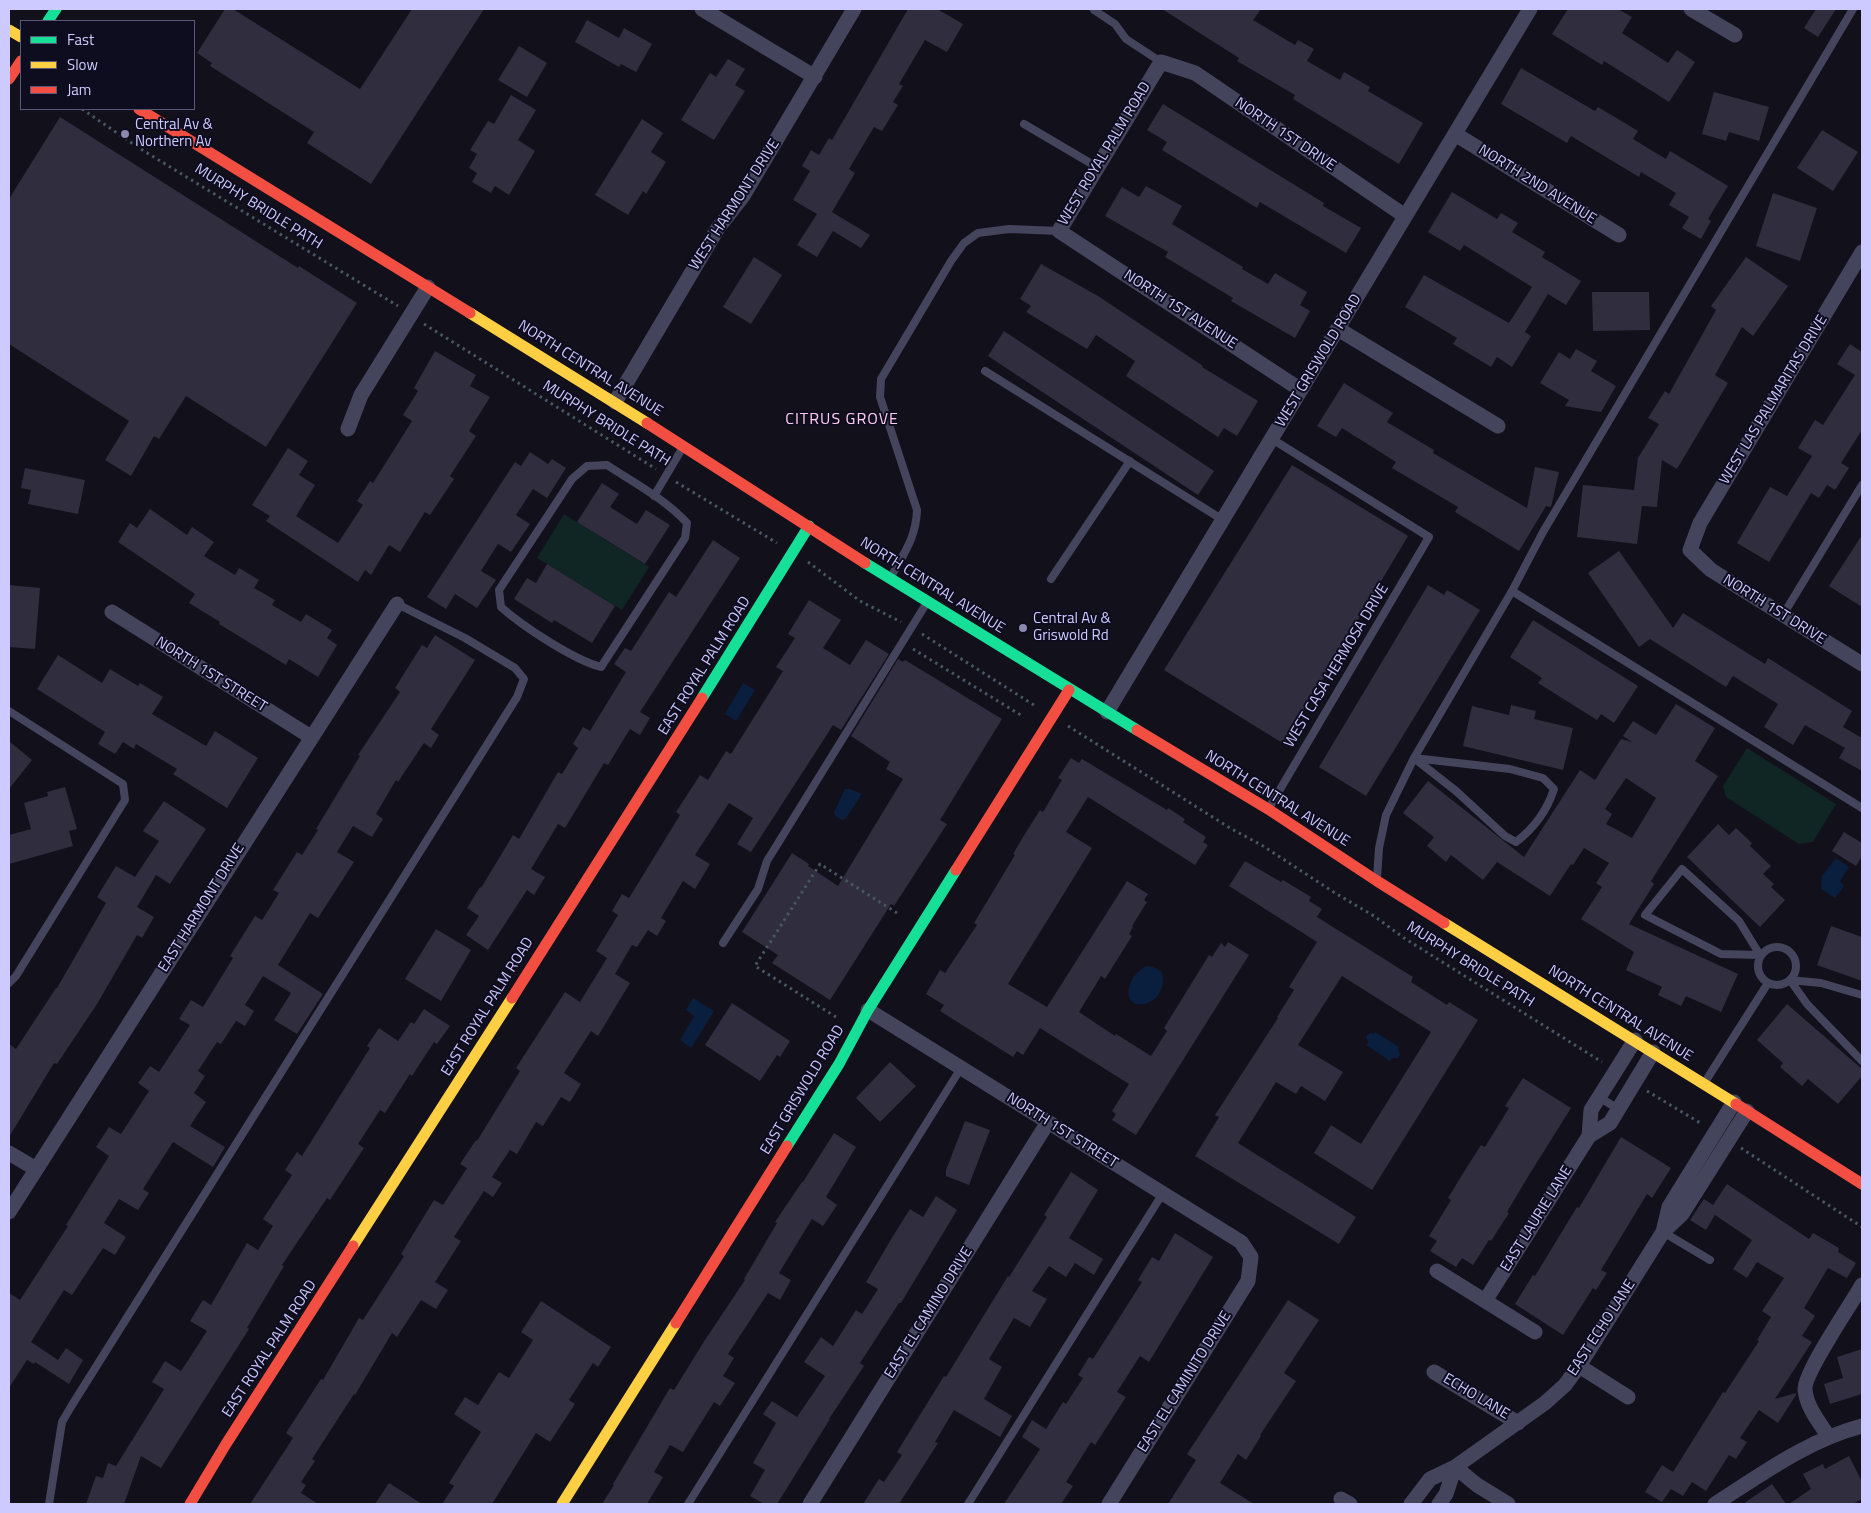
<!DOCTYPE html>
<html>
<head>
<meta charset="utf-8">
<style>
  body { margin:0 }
  #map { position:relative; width:1871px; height:1513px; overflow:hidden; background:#12101b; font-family:"Titillium Web",sans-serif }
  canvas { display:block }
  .frame { position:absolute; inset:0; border:10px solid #cdcaff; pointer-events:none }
  .legend { position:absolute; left:20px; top:20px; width:175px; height:90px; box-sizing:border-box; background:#0e0c1f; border:1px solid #5a5879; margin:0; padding:6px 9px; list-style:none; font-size:15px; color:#cdcaff }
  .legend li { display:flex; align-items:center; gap:10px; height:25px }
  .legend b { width:25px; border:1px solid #5a5879 }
</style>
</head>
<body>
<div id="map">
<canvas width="1871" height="1513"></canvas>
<div class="frame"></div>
<ul class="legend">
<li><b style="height:6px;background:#16e098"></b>Fast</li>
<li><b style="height:6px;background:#ffcf43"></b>Slow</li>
<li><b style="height:6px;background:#f24e42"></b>Jam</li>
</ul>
</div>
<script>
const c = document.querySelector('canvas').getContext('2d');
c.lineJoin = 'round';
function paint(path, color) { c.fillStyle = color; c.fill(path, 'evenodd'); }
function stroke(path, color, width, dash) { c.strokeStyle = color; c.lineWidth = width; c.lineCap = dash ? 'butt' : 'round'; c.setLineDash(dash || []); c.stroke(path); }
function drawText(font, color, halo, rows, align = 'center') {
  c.font = font + ' "Titillium Web",sans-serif'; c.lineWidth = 4; c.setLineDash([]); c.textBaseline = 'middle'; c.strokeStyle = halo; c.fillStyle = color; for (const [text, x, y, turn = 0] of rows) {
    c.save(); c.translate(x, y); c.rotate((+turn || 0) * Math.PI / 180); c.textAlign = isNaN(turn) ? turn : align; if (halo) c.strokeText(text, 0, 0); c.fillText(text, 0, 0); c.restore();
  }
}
paint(new Path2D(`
  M564,514L649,567L622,610L537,558Z
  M1747,748L1836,804L1813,842L1799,844L1726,797L1723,786Z`), '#0f2625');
paint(new Path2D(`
  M743,683L755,690L736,721L725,714Z
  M845,789H850L862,794L846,818L842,820L835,816L834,812Z
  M1836,858L1849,867L1840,881L1844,886L1835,898L1821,889L1822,876Z
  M1147,966L1153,967L1162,972C1171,1009 1116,1017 1131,982C1134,975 1140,969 1147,966Z
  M693,998L714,1011L691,1048L680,1040L694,1016L686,1010Z
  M1375,1032L1399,1047L1398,1049L1400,1054L1398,1058H1392L1390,1061L1366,1045L1368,1043L1366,1036L1370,1033L1374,1034Z`), '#0a1f3e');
paint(new Path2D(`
  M225,9H233L360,89L412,9H484L371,184L307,143L314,132L210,66L212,63L197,53Z
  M908,9H937L963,24L947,52L925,40L899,84L903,86L893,102L898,105L882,131L874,127L849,169L855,173L832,212L870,235L861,248L833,231L817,257L797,245L817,214L793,200L810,171L802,166L811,150L819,155L829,138L832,140Z
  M1162,9H1261L1253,20L1295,45L1298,40L1314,49L1307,61L1340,80L1344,72L1370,87L1368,91L1423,123L1399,164L1293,99L1295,95L1237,61L1239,58Z
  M1568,9H1618L1632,17L1622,33L1668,63L1677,50L1695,62L1669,102L1604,61L1602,65L1552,34Z
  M1816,9H1836L1818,37L1804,28Z
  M587,20L619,38L624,28L652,44L636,72L621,64L619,67L575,42Z
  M519,46L547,63L527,97L498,80Z
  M728,59L745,69L735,85L745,91L714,140L681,120L710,73L716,77Z
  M1521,68L1595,111L1598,107L1638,131L1633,139L1666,159L1670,151L1728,186L1708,219L1711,221L1701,239L1682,228L1689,217L1669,205L1676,193L1641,172L1639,177L1571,136L1567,143L1501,104Z
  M1714,92L1769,107L1759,141L1729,132L1726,141L1702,134Z
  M511,95L536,110L518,140L535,151L509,195L495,186L491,193L472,182L477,173L469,168L477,154L470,150L488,121L494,124Z
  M1163,104L1324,203L1323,206L1361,228L1346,253L1260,202L1257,208L1162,150L1167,142L1147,130Z
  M60,117L298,268L299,266L357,303L266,447L186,396L159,439L154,436L131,476L105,460L129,421L9,344V199Z
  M642,119L663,133L651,152L666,162L646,194L643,191L628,215L595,195Z
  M1822,130L1858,152L1833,191L1797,168Z
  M1146,186L1182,206L1172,224L1243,267L1242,269L1268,284L1275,273L1307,292L1300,305L1310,311L1295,338L1231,301L1233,298L1165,257L1168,252L1105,216L1122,187L1139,197Z
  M1452,192L1497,219L1501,213L1518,223L1512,232L1545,252L1542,257L1581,281L1566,305L1548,294L1525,332L1531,336L1512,367L1497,357L1491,367L1453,344L1457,338L1405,307L1424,275L1509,323L1532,287L1464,245L1460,251L1428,232Z
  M1773,193L1817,208L1800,261L1756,246Z
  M754,257L782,275L751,324L723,307Z
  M1746,257L1788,286L1753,336L1742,327L1715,375L1728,383L1677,469L1662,460L1657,507L1642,506L1637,544L1577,537L1583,485L1634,490L1638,458L1659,424L1648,418L1665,391L1669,394L1716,310L1711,306Z
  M1041,264L1098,296L1203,366L1202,367L1258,401L1237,436L1224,428L1218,437L1126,376L1135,361L1096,335L1087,349L1026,312L1031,306L1020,299Z
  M1592,292H1649L1650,330L1593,331Z
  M1004,331L1214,471L1198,495L988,356Z
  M1850,344L1862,352V430L1841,463L1849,468L1835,490L1827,485L1819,498L1811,493L1769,562L1737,543L1770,487L1787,496L1812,456L1798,448L1815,420L1823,425L1855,375L1837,364Z
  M1576,349L1597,361L1591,371L1616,386L1601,412L1565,406L1569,400L1540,383L1559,352L1570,359Z
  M435,351L476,375L470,386L490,397L469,431L476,436L450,476L454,479L430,515L425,512L400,552L389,545L371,575L365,570L358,582L266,521L270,516L252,505L288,448L308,461L299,475L315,485L296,516L338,543L363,505L357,501L370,481L373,483L412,421L403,415L418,391L414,388Z
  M1344,383L1393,413L1387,422L1434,450L1433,453L1527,508L1535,467L1559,472L1551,507L1546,506L1519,551L1455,512L1458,507L1392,468L1396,462L1342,428L1336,437L1317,426Z
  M530,452L548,464L552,459L566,468L547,498L533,489L516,515L530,524L511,552L498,544L481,571L496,580L477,608L455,594L446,609L427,597L515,462L521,466Z
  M1292,465L1408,536L1284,744L1164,670Z
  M25,468L85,480L78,514L28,504L31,490L21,488Z
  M602,483L619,494L610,507L637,524L646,510L670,525L645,564L577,522Z
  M150,509L187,535L192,527L214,542L204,556L235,575L239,568L259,580L254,588L275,600L272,605L301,622L306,614L332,630L327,638L337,645L318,677L289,659L286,665L219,624L220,622L189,603L195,594L118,542L130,523L137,528Z
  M1862,535V607L1829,586Z
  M713,540L740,558L640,712L650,718L640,735L630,729L608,765L604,763L565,828L558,824L531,869L545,877L534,895L527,890L488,950L466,935L479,916L467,908L480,887L481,888L513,835L519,839L558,772L562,774L578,748L573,744L583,727L590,731L626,672L614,664L625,648L631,651L669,592L676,597Z
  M1619,551L1673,628L1683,613L1765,664L1768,658L1852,711L1843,727L1862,738V771L1839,758L1845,748L1805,725L1793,745L1764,727L1778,704L1733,676L1726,687L1650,639L1639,647L1588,573Z
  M547,564L615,606L592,643L554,620L552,623L514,599L527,578L536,583Z
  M9,585L40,588L35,649L9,647Z
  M1428,585L1444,595L1447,590L1480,610L1366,796L1319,767Z
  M809,600L841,620L823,648L850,665L866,640L889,654L841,730L833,725L828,733L751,852L737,844L753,818L729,803L695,855L710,864L695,889L683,881L661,918L666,921L657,936L648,930L637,947L632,945L615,974L630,983L598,1036L591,1031L564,1073L581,1084L570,1102L561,1097L543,1126L536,1122L517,1154L510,1150L492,1177L502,1183L493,1197L484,1191L454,1237L461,1241L435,1282L448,1290L436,1309L421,1300L397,1337L392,1333L355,1395L354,1394L312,1459L315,1461L301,1482L306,1485L301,1493L318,1504H250L293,1438L286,1433L321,1379L323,1380L359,1318L363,1320L404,1256L401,1254L434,1200L443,1205L467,1168L460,1164L476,1140L477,1141L520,1071L516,1068L565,992L580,1002L607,958L596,951L618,915L612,911L622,894L629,898L680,815L676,812L700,775L708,780L726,751L731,754L783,671L776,667L795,638L788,634Z
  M1533,620L1638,686L1614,723L1601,714L1597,720L1538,683L1542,678L1510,657Z
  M435,635L475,660L431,729L439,735L431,748L424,743L398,782L396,780L376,814L383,819L372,837L353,826L337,852L354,862L318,918L310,913L278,965L323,994L297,1034L274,1020L291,993L263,976L245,1005L254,1011L245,1026L236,1021L221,1044L217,1042L198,1071L205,1076L194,1093L206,1102L190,1126L225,1147L213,1167L173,1142L143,1189L149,1193L138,1210L119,1199L104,1223L126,1237L115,1255L103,1248L72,1295L64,1290L31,1342L58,1360L66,1348L83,1360L69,1384L35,1362L34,1364L27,1360L9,1388V1293L20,1300L68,1226L66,1225L109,1156L96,1147L109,1127L121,1134L149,1091L138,1083L150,1066L159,1072L190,1025L179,1019L191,1000L203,1007L233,958L230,956L255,916L262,920L279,893L273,890L297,852L302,855L318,830L316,829L360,756L358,755L400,692L395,688L422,645L427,648Z
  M58,655L102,683L110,669L138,686L140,683L163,697L152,714L206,746L215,731L258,758L227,808L173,774L177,769L136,744L134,749L123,742L115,754L98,744L105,732L37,689Z
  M898,659L903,662L905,660L1002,719L940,820L947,824L894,906L891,904L830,1000L772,963L778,955L742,932L792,853L809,864L808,866L838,886L903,779L886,769L890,762L851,736Z
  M1676,704L1715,728L1695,761L1718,776L1651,881L1654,884L1629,924L1738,974L1721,1012L1686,996L1681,1006L1658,995L1662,987L1626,970L1634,952L1581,919L1602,887L1596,883L1609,863L1584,848L1573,865L1571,864L1550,896L1497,862L1483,880L1451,855L1446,862L1427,846L1434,837L1403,813L1428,781L1524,857L1580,770L1595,780L1621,739L1632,742L1623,736L1633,721L1656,735ZM1626,778L1656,798L1632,838L1606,824L1612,814L1605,809Z
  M1511,705L1536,711L1534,719L1573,728L1563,770L1463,746L1472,706L1509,715Z
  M9,741L32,760L9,789Z
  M1071,758L1079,763L1082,759L1167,810L1168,808L1185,819L1183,822L1206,837L1203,842L1208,845L1195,865L1088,797L1066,832L1092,848L1008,984L1047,1007L1127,881L1148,894L1144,900L1147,902L1132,926L1133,927L1129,934L1132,936L1105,979L1101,976L1079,1012L1115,1036L1116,1034L1151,1056L1167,1031L1164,1028L1209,955L1212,957L1221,943L1225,947L1228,942L1249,955L1136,1135L1112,1120L1116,1114L1112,1111L1129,1084L1040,1028L1023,1055L1017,1051L1013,1057L940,1011L944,1005L926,994L940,970L945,973L977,925L974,923L1015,855L1013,854L1023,837L1040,810L1043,812L1062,780L1058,778Z
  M65,787L77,829L69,831L73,846L9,864V835L31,829L24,803L48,796L47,792Z
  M164,801L206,829L170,884L156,875L137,907L154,917L142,938L137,935L97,1004L57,1064L54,1063L9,1137V1044L16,1049L56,988H57L106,903L97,897L116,866L135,877L159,841L143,831Z
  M1718,824L1729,835L1736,828L1752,843L1750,846L1771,866L1763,874L1774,884L1771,887L1785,900L1760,927L1687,857Z
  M1844,832L1862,843V856L1856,866L1832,851Z
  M1245,861L1281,882L1283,880L1311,897L1309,901L1322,909L1317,917L1413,977L1411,982L1447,1005L1449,1002L1478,1020L1372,1190L1314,1153L1331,1125L1361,1144L1431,1032L1342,976L1298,1045L1343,1072L1325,1101L1301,1086L1296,1094L1276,1082L1238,1143L1356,1217L1339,1244L1195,1156L1219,1117L1215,1115L1278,1018L1277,1017L1294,990L1289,987L1317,942L1229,886Z
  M1831,926L1862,937V981L1817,965Z
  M436,929L471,950L441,1001L405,979Z
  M732,1003L790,1041L780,1057L777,1055L760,1081L705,1045Z
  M1787,1004L1862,1069V1076L1838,1104L1808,1079L1802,1086L1780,1067L1783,1063L1757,1040Z
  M424,1009L450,1026L437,1044L434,1042L412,1076L410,1074L385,1113L380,1110L358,1144L364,1148L330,1200L327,1198L282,1265L284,1266L247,1328L249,1329L161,1468L141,1456L124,1504H86L96,1476L103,1478L108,1463L116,1466L164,1389L152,1382L165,1361L181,1371L207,1331L190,1321L203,1300L211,1305L247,1243L258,1250L273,1226L263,1219L292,1175L285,1170L297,1152L302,1156L370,1048L367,1046L379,1028L398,1041L411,1022L414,1024Z
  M890,1062L916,1086L880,1122L856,1098Z
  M1523,1078L1571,1108L1529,1175L1507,1212L1509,1213L1491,1241L1489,1240L1473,1265L1462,1258L1456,1267L1430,1251L1437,1241L1429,1236L1451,1200L1448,1198L1462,1175L1481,1145L1485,1147L1509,1108L1505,1106Z
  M965,1121L990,1130L969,1185L946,1176V1170Z
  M834,1133L856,1147L826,1197L837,1205L823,1226L812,1219L779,1273L791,1280L780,1300L768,1293L728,1354L734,1358L723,1376L735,1383L720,1406L714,1402L683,1452L670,1445L654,1472L663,1477L647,1504H602L614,1485L613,1484L670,1388L674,1390L705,1340L745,1280L744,1279L777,1223L775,1222L802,1182H803Z
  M1621,1137L1671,1168L1652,1198L1647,1194L1601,1270L1607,1273L1596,1290L1593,1288L1563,1335L1515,1304L1533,1275L1535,1276L1577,1207L1579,1208Z
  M1071,1172L1098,1190L1069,1238L1103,1259L1094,1275L1075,1263L1066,1277L1049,1266L1032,1291L1047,1299L1030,1327L1014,1318L989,1359L1002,1367L984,1399L1012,1416L1000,1437L954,1410L935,1442L938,1443L899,1504H863L879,1479L884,1482L902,1455L897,1452L944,1376L946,1377L1008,1276L1009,1277L1047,1217L1044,1215Z
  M1727,1184L1809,1239L1813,1233L1839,1248L1838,1252L1856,1263L1847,1278L1828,1268L1804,1308L1815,1316L1802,1336L1812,1342L1775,1399L1796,1393V1395L1778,1423L1759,1410L1740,1438L1747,1442L1736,1459L1729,1455L1706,1491L1692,1482L1683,1496L1671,1489L1662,1502L1645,1492L1662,1465L1673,1472L1723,1392L1725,1393L1759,1341L1757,1340L1771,1317L1762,1311L1784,1278L1757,1262L1747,1278L1733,1269L1752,1240L1715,1215L1706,1230L1690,1220L1704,1199L1713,1205Z
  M936,1196L957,1210L901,1303H899L860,1363L864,1366L829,1419H830L777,1504H764L750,1496L765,1470L753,1463L776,1423L763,1414L772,1401L797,1417L825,1376L804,1362L821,1337L833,1346L856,1310L862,1314L878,1289L866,1282L893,1236L910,1209L923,1217Z
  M1175,1233L1213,1257L1149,1362L1140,1356L1117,1392L1126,1397L1095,1445L1091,1442L1066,1482L1073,1486L1061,1504H1004L1040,1449L1022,1437L1032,1420L1046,1429L1063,1402L1066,1404L1083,1378L1078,1375L1089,1357L1093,1359L1142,1282L1138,1280L1152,1257L1159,1261Z
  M1288,1300L1319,1320L1284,1373L1296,1381L1260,1435L1261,1436L1246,1460L1238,1454L1220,1483L1254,1504H1168L1196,1460L1187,1454Z
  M541,1301L611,1347L598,1367L593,1363L569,1400L575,1404L550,1442L536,1433L492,1504H442L454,1486L449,1483L481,1432L454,1414L465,1397L478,1405L499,1372L509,1378L533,1340L521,1332Z
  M1862,1349V1394L1830,1404L1824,1384L1843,1378L1837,1357Z
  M1849,1456L1862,1482V1499L1853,1504H1789L1811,1489L1803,1474L1823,1464L1825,1469Z
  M389,1483L422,1504H375Z
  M1772,1484L1786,1504H1743Z`), '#302d3e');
stroke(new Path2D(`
  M82,109L139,148L398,306
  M424,324L656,469
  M676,482L777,543
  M808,562L860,601L901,622
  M922,634L1037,707
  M913,649L1024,717
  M1068,726L1230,828L1263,846L1335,893L1374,916L1404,938L1602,1062
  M836,1017L755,966L820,864L900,915
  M1647,1091L1702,1124
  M1741,1148L1862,1227`), '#465662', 3, [2.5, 4]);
stroke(new Path2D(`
  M1094,10L1115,24L1126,39L1161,62
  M1024,124L1097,167
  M985,371L1223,520
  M607,465C634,483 665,499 687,523L685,538L601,667C574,660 522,626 501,607L499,590L572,479L587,466Z
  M654,496L683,447
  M891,577C904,553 916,538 917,510L880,397L881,379L951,261L964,243L978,233L1009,229L1059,231
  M1051,579L1130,461
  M1512,591L1862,808
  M1783,615L1862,485
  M9,711L123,784L125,800L16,976L9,983
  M1414,758L1510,769L1543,778L1554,789C1547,811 1533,829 1516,842L1505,836L1456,791Z
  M1269,808L1429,537L1272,439
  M1682,869L1739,921L1760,955L1721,954L1645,915Z
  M1377,878L1379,848L1386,815L1414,758L1512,591L1543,532L1853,9
  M723,943L758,889L767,861L926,604
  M1758 966a19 19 0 1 1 38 0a19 19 0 1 1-38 0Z
  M1862,995L1821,983L1790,980L1807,1004L1862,1061
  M1705,1082L1768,983
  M1599,1097L1618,1109
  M1663,1232L1710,1260
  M49,1504L62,1422L72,1405L517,697L524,679L515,668L465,638L397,604
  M688,1504L961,1068
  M968,1504L1163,1193`), '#44455c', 8);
stroke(new Path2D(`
  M702,9L815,77
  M1691,9L1735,35
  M1455,134L1619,235
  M1862,252L1700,523L1690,550L1711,570L1862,664
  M1338,329L1498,426
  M1301,390L1059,231L1161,62L1195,73L1405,216
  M615,402L718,228L743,196L854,9
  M348,429L361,395L428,287
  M112,612L311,737
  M1107,712L1530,9
  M868,1010L1241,1242L1251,1257L1248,1281L1109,1504
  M1589,1136L1591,1110L1635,1040
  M9,1153L36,1169
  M9,1212L397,604
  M1663,1232L1669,1207L1734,1102
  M1437,1271L1535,1332
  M1485,1301L1589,1136L1610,1123L1653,1052
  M1579,1366L1628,1397
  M1434,1372L1518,1423
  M1829,1437C1819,1422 1807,1408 1805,1390C1803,1374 1852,1303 1862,1285
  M1455,1467L1477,1485L1508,1504
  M1341,1499L1350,1504
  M810,1504L1048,1122
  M1411,1504L1430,1479L1455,1467L1545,1403L1565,1385L1579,1366L1663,1232L1682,1214L1747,1111
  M1439,1504L1446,1494L1455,1467
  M1715,1504C1762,1474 1808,1440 1862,1426`), '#44455c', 15);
stroke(new Path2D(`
  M48,21L56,9
  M865,563L1137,730
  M702,698L809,526
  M787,1146L839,1064L868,1010L956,870`), '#16e098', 11);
stroke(new Path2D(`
  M9,30L21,37
  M470,313L647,423
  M1444,923L1736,1104
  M353,1246L512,998
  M562,1504L676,1323`), '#ffcf43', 11);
stroke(new Path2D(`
  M9,79L21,61
  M139,109L470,313
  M647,423L865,563
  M1137,730L1268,809L1377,881L1444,923
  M956,870L1069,690
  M512,998L702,698
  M1736,1104L1862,1184
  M676,1323L787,1146
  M190,1504L226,1444L353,1246`), '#f24e42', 11);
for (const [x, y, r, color] of [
  [125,134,5,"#8c89af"],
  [1023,628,5,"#8c89af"]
]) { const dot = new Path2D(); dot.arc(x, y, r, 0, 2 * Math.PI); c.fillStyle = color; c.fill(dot); stroke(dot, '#0e0c1f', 2); }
drawText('15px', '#cdcaff', '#0e0c1f', [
  ["Central Av &",135,125],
  ["Northern Av",135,142],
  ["Central Av &",1033,619],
  ["Griswold Rd",1033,636]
], 'left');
drawText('15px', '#cdcaff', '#0e0c1f', [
  ["NORTH 1ST DRIVE",1285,135,34],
  ["WEST ROYAL PALM ROAD",1105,154,-59],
  ["NORTH 2ND AVENUE",1537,185,32],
  ["WEST HARMONT DRIVE",735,205,-57],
  ["MURPHY BRIDLE PATH",258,207,32],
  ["NORTH 1ST AVENUE",1180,310,33],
  ["WEST GRISWOLD ROAD",1319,361,-59],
  ["NORTH CENTRAL AVENUE",590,369,32],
  ["WEST LAS PALMARITAS DRIVE",1774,400,-59],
  ["MURPHY BRIDLE PATH",606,424,32],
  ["NORTH CENTRAL AVENUE",932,586,32],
  ["NORTH 1ST DRIVE",1774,610,32],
  ["EAST ROYAL PALM ROAD",705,666,-58],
  ["WEST CASA HERMOSA DRIVE",1337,666,-59],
  ["NORTH 1ST STREET",211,675,32],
  ["NORTH CENTRAL AVENUE",1277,799,32],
  ["EAST HARMONT DRIVE",202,908,-58],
  ["MURPHY BRIDLE PATH",1470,965,32],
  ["EAST ROYAL PALM ROAD",488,1007,-58],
  ["NORTH CENTRAL AVENUE",1620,1014,32],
  ["EAST GRISWOLD ROAD",803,1090,-59],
  ["NORTH 1ST STREET",1062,1131,32],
  ["EAST LAURIE LANE",1537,1219,-58],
  ["EAST EL CAMINO DRIVE",929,1313,-58],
  ["EAST ECHO LANE",1602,1328,-57],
  ["EAST ROYAL PALM ROAD",270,1349,-57],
  ["EAST EL CAMINITO DRIVE",1185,1382,-58],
  ["ECHO LANE",1476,1397,31]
]);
c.letterSpacing = '1px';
drawText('16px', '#ffccef', '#0e0c1f', [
  ["CITRUS GROVE",842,420]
]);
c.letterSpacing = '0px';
</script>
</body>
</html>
